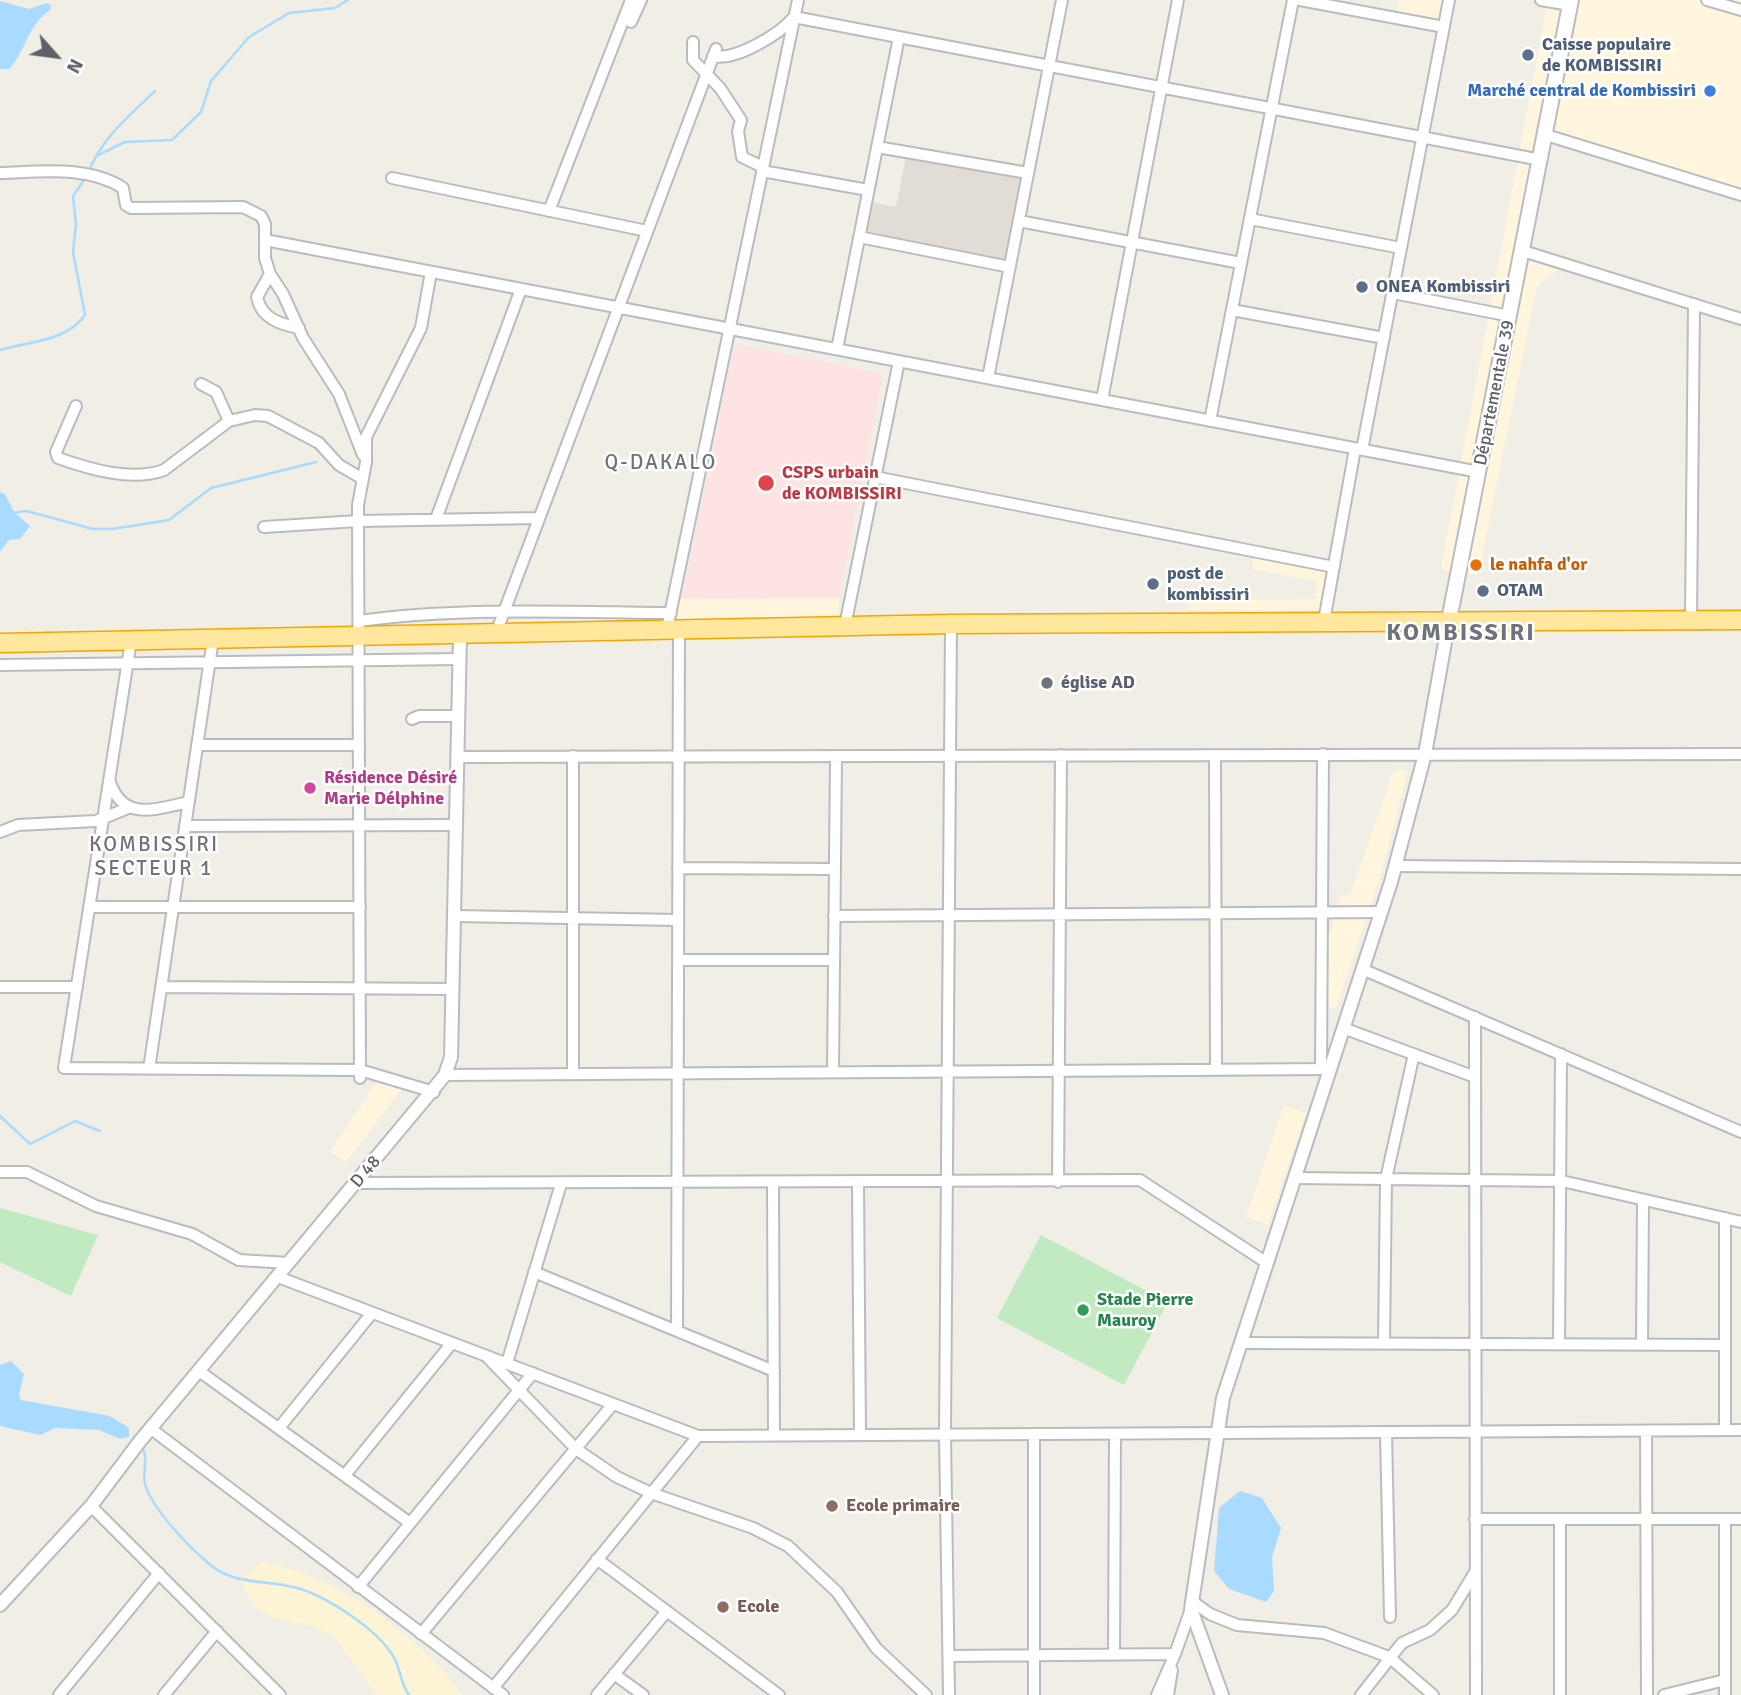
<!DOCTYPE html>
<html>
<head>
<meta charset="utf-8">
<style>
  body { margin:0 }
  #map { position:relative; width:1741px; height:1695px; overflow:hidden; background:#f1eee6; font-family:Signika,sans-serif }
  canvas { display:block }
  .north { position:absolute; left:21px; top:21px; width:70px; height:70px; -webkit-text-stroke:5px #fff; paint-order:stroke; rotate:118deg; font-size:19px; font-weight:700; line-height:28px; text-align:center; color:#5d6267 }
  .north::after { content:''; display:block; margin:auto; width:24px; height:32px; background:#5d6267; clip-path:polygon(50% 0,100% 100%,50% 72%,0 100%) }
</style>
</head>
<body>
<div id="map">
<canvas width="1741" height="1695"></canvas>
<div class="north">N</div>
</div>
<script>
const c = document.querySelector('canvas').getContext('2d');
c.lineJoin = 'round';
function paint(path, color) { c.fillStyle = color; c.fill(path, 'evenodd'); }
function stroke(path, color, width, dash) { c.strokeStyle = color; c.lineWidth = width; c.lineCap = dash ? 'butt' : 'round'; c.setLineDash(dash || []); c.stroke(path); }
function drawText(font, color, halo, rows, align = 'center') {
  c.font = font + ' Signika,sans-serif'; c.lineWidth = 5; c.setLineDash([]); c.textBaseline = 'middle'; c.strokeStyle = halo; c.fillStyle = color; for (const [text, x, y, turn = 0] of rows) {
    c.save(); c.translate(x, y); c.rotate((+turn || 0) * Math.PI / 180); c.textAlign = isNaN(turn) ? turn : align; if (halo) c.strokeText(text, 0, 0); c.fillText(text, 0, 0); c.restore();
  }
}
paint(new Path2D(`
  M1399,0H1449L1444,27L1396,18Z
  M1548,0H1741V195L1547,135L1523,251L1565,264L1537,286L1478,575L1441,569Z
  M1254,552L1334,567L1326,610H1190L1189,600L1315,599L1318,581L1252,569Z
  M674,598H839L837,627L667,629Z
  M1394,770L1408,771L1380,877L1336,1009L1321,1006L1322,932H1331L1341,896L1350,895Z
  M381,1076L406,1083L346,1162L330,1152Z
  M1284,1106L1306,1113L1268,1224L1246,1217Z`), '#fff6dd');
paint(new Path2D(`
  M907,152L1028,173L1010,267L859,237L866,201L896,207Z`), '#e1ddd4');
paint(new Path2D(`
  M739,345L881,373L883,376L839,598L682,599L733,349Z`), '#fde4e3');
paint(new Path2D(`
  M0,1208L98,1235L71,1296L0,1262Z
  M1041,1235L1168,1302L1124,1385L997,1318Z`), '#c2eac1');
paint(new Path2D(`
  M263,1561C349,1582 407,1628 463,1695H377L334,1637L313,1626L274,1618L253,1606L241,1580Z`), '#fdf3d5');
paint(new Path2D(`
  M0,1L29,9L46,3L51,5L50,10C26,27 28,48 9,69H0Z
  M0,492L5,494L14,512L30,526L20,539L9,540L0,552Z
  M11,1361L24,1374L19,1395L21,1400L110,1416L129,1428V1437L120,1439L99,1430L55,1428L40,1435L0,1426V1365Z
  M1240,1491L1262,1498L1281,1528L1272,1557L1274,1591L1266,1602L1229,1589L1214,1571L1219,1508Z`), '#a8dbff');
stroke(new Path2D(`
  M96,156L125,142L172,140L201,112L211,81L249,37L289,13L335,8L348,0
  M89,171C102,138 129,116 155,91
  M0,350C29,341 66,342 85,315L73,252L76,224L73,196L86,177
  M11,513L27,511L93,529H112L169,520L211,488L316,462
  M0,1116L30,1144L75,1121L100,1131
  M142,1448C149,1457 142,1472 145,1484C153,1510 187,1545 208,1563C232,1585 265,1580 293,1587C324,1594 377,1629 393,1656C401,1668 400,1684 409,1695`), '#a8dbff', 2.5);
const minor = new Path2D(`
  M1300,0L1444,27
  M1541,0L1570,5
  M1707,0L1741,10
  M631,22L641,0
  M693,42V60L720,88L741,120L738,131L742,157L763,167
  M713,56C736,61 780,34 794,17L1541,160
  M1546,135L1741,195
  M877,147L1028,173
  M762,171L868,190
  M0,173C40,172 88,165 123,188L126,205L131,208L243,207L261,216L265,224V258L270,274L283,294L303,338L339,394L363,455
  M392,178L647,231
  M549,211L631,0
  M1250,219L1401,248
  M1019,221L1241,263
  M859,237L1010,267
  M265,240L1479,472
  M1523,251L1741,319
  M270,274L257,297C261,318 279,324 299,328
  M1393,293L1510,316
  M1232,310L1384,338
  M837,349L899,37
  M988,378L1062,0
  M201,384L216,392L229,421
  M1102,400L1178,0
  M76,406L56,452L58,458C89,469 132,482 164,470L229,421L255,415L268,416L319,443L339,465L363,479
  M1210,421L1293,0
  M1362,450L1449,0
  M875,477L1334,567
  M436,519L521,289
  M264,527L358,521L539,518
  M1691,620L1694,304
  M359,621C461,607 567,612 671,613
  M1324,621L1355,449
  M845,626L899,361
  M667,629L798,0
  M496,633L716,49
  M131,641L64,1068L360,1070L434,1092
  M0,665L459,659
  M412,719L419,716H458
  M197,745H359
  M1215,755L1216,1070
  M457,757L1741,754
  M110,782C123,822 156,809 189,802
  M185,826L456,825
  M0,832L18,825L96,821L128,808
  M1395,866L1741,869
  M678,868L835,869
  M89,907H360
  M454,916L678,920
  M834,916L1381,912
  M678,960H834
  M1362,969L1741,1132
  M0,987H77
  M161,987L453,989
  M1475,1017L1476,1695
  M1343,1028L1475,1077
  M149,1069L213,639
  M1321,1069L1323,754
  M833,1072L836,756
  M573,1074V756
  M445,1075L1330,1069
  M360,1078L358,505L366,462V437L421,328L431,272
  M0,1172H27L96,1206L192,1234L239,1260L289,1263
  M1295,1178L1562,1181L1741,1222
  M1058,1182L1061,755
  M356,1183L1140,1180L1267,1263
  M773,1184L774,1435
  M858,1184L860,1435
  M1725,1218V1430
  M534,1272L774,1371
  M278,1277L698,1436L1741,1430
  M677,1331L679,629
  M1241,1343L1725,1345
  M1384,1344L1386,1179L1414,1054
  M1559,1344L1561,1054
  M1642,1344L1643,1200
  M488,1358L576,1449L617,1477L651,1493L753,1528L788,1546L837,1592L876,1648L926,1695
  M507,1363L561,1184
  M199,1371L410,1523
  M150,1428L503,1695
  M279,1428L372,1313
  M1646,1431L1647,1695
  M1386,1433L1390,1617
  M1034,1434V1695
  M345,1475L452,1343
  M91,1506L280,1695
  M1475,1519H1741
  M597,1559L779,1695
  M358,1587L533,1373
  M1192,1601L1210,1614L1237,1625L1324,1633L1389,1657L1433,1695
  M421,1634L613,1404
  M1114,1655L1115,1434
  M949,1656L1175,1654L1191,1609
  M614,1674L643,1695
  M493,1688L698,1436
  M59,1695L159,1573
  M164,1695L217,1631
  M597,1695L667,1611
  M949,1695L945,1434L951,624
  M1157,1695L1175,1654
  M1168,1695L1172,1670
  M1361,1695L1402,1643L1430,1630L1452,1610L1475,1572
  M1560,1695V1519
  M1664,1695L1725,1680
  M1725,1695V1519`);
const tertiary = new Path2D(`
  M0,1605L91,1506L140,1441L445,1075L451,1057L460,634
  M1222,1695L1191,1609L1223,1398L1391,882L1425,754L1449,620`);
const secondary = new Path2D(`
  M1449,620L1571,0`);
const trunk = new Path2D(`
  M0,643L951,624L1741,620`);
stroke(minor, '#b8bcc0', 14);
stroke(tertiary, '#b8bcc0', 16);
stroke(secondary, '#b9bdc3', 18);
stroke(trunk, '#f7a400', 21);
stroke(minor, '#fff', 10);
stroke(tertiary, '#fff', 12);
stroke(secondary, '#fff', 14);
stroke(trunk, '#ffe89e', 18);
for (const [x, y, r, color] of [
  [1528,55,7,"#5c6f8a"],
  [1710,91,7,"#3f7fe0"],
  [1362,287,7,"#5c6f8a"],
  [766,483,9,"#e0444e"],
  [1476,565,7,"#e8710a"],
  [1153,584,7,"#5c6f8a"],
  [1483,591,7,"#5c6f8a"],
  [1047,683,7,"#6b7280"],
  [310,788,7,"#d1479c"],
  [1083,1310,7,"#2e9e5b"],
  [832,1506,7,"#8d6e63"],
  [723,1607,7,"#8d6e63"]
]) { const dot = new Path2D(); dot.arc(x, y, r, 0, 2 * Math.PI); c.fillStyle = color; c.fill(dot); stroke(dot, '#fff', 2.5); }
drawText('bold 18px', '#4e5e75', '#fff', [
  ["Caisse populaire",1542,45],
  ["de KOMBISSIRI",1542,66],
  ["ONEA Kombissiri",1376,287],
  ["post de",1167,574],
  ["kombissiri",1167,595],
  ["OTAM",1497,591]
], 'left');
drawText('bold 18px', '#366cbe', '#fff', [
  ["Marché central de Kombissiri",1696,91]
], 'right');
drawText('18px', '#5d6267', '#fff', [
  ["Départementale 39",1495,393,-79],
  ["D 48",366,1172,-50]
]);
drawText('bold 18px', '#be3a42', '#fff', [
  ["CSPS urbain",782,473],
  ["de KOMBISSIRI",782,494]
], 'left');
drawText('bold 18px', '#c56008', '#fff', [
  ["le nahfa d'or",1490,565]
], 'left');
drawText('bold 18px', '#5b616d', '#fff', [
  ["église AD",1061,683]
], 'left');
drawText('bold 18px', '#b23c85', '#fff', [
  ["Résidence Désiré",324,778],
  ["Marie Délphine",324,799]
], 'left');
drawText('bold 18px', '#27864d', '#fff', [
  ["Stade Pierre",1097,1300],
  ["Mauroy",1097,1321]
], 'left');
drawText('bold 18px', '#785e54', '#fff', [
  ["Ecole primaire",846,1506],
  ["Ecole",737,1607]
], 'left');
c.letterSpacing = '2px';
drawText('21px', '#6e7479', '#fff', [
  ["Q-DAKALO",661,463],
  ["KOMBISSIRI",154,845],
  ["SECTEUR 1",154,869]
]);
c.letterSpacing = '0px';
c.letterSpacing = '2px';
drawText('bold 24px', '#6e7479', '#fff', [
  ["KOMBISSIRI",1461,634]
]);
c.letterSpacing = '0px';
</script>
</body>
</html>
